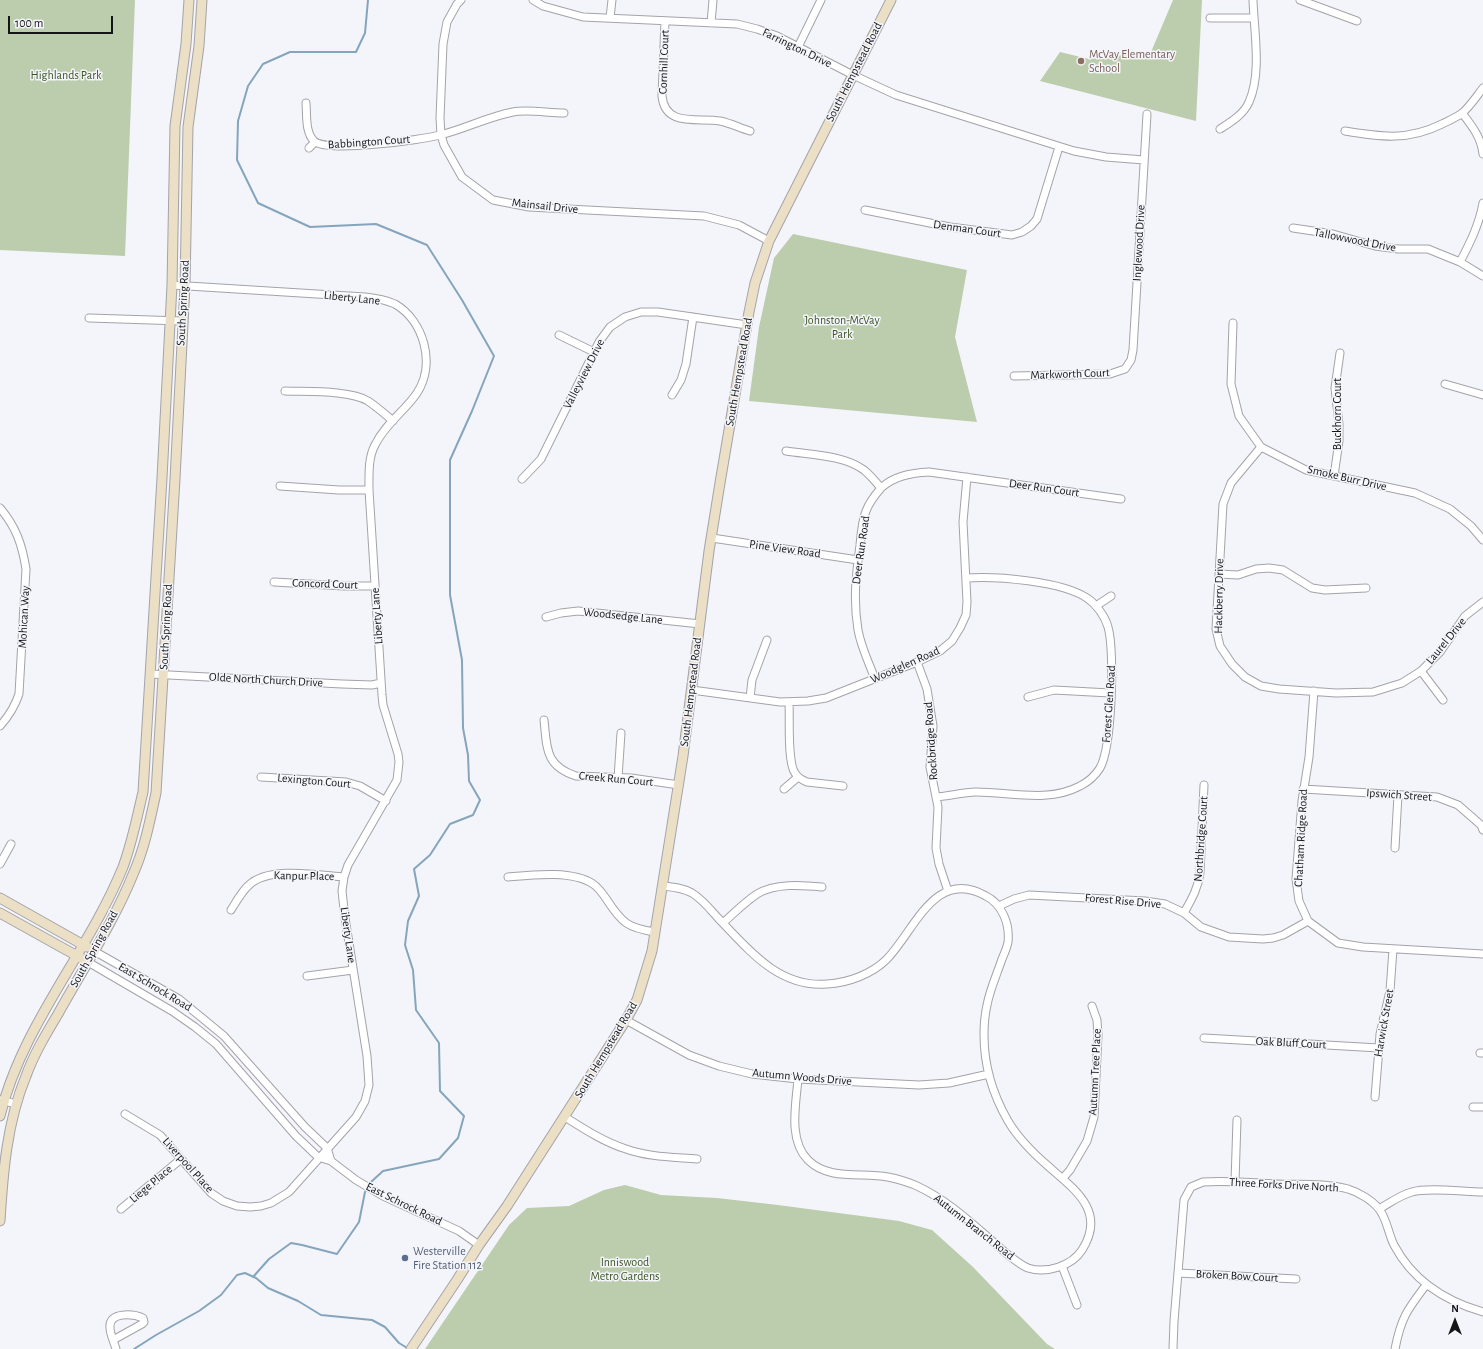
<!DOCTYPE html>
<html>
<head>
<meta charset="utf-8">
<style>
  body { margin:0 }
  #map { position:relative; width:1483px; height:1349px; overflow:hidden; background:#f4f5fb; font-family:"Alegreya Sans",sans-serif }
  canvas { display:block }
  .north { position:absolute; left:1435px; top:1301px; width:40px; height:40px; -webkit-text-stroke:3px #f4f5fb; paint-order:stroke; rotate:0deg; font-size:11px; font-weight:700; line-height:16px; text-align:center; color:#151517 }
  .north::after { content:''; display:block; margin:auto; width:14px; height:18px; background:#151517; clip-path:polygon(50% 0,100% 100%,50% 72%,0 100%) }
  .scale { position:absolute; left:8px; top:16px; width:105px; height:18px; box-sizing:border-box; border:2px solid #151517; border-top:0; padding-left:5px; font-size:12px; line-height:14px; white-space:nowrap; color:#151517; -webkit-text-stroke:3px #f4f5fb; paint-order:stroke }
</style>
</head>
<body>
<div id="map">
<canvas width="1483" height="1349"></canvas>
<div class="north">N</div>
<div class="scale">100 m</div>
</div>
<script>
const c = document.querySelector('canvas').getContext('2d');
c.lineJoin = 'round';
function paint(path, color) { c.fillStyle = color; c.fill(path, 'evenodd'); }
function stroke(path, color, width, dash) { c.strokeStyle = color; c.lineWidth = width; c.lineCap = dash ? 'butt' : 'round'; c.setLineDash(dash || []); c.stroke(path); }
function drawText(font, color, halo, rows, align = 'center') {
  c.font = font + ' "Alegreya Sans",sans-serif'; c.lineWidth = 3; c.setLineDash([]); c.textBaseline = 'middle'; c.strokeStyle = halo; c.fillStyle = color; for (const [text, x, y, turn = 0] of rows) {
    c.save(); c.translate(x, y); c.rotate((+turn || 0) * Math.PI / 180); c.textAlign = isNaN(turn) ? turn : align; if (halo) c.strokeText(text, 0, 0); c.fillText(text, 0, 0); c.restore();
  }
}
paint(new Path2D(`
  M0,0H135L125,256L0,250Z
  M1173,0H1202L1196,121L1040,81L1060,52L1089,59L1151,52Z
  M793,234L967,270L955,337L977,422L749,401L759,327L774,258Z
  M625,1185L661,1195L717,1198L778,1205L899,1221L932,1230L973,1267L1047,1344L1055,1349H425L509,1225L527,1208L569,1206L604,1190Z`), '#bccdad');
stroke(new Path2D(`
  M253,1277L269,1259L291,1243L302,1245L337,1254L359,1222L365,1192L371,1182L383,1171L439,1159L458,1138L464,1116L440,1091L439,1043L416,1010L413,970L405,945L408,921L419,896L414,869L430,855L450,824L473,815L480,800L469,781L468,755L463,728L462,660L450,595V460L472,411L494,356L462,300L427,245L376,224L310,227L258,203L237,160L238,121L248,86L263,64L290,52H356L365,33L368,0
  M134,1349L156,1335L199,1311L221,1295L237,1275L245,1273L256,1278L268,1288L298,1301L321,1315L372,1320L385,1327L399,1343L409,1349`), '#85a5bd', 2);
const street = new Path2D(`
  M461,0L457,4L447,22L443,44L440,118L441,135L444,145L462,177L493,200L529,207L704,216L739,225L769,241
  M533,0L543,6L583,17L737,24L757,29L777,36L853,75L896,95L1074,151L1106,157L1144,160
  M1300,0L1357,21
  M610,18L612,0
  M1210,18H1253
  M665,21L662,96C665,128 699,117 720,121C730,123 740,128 750,131
  M711,23L713,0
  M798,47L821,0
  M306,103C307,115 305,132 314,141C326,153 421,140 440,135C465,129 487,117 513,112C528,109 548,113 564,113
  M1462,113C1472,126 1481,137 1483,154
  M1220,129C1231,122 1244,114 1249,102C1262,73 1254,31 1253,0
  M1345,131C1381,137 1408,141 1442,124C1448,121 1455,118 1461,114C1469,108 1476,97 1483,88
  M309,148L315,142
  M865,210L950,227L1012,235L1022,232L1031,226L1037,219L1059,147
  M1293,228L1333,234L1375,246L1398,249H1428L1460,262L1483,276
  M1460,262C1470,243 1479,225 1483,203
  M89,318L182,321
  M1233,323L1231,384L1239,416L1261,447L1306,470L1415,493L1450,509L1471,526L1483,540
  M559,335L594,352
  M1014,376L1110,374L1125,369L1131,360L1133,350L1147,114
  M1445,384L1483,395
  M285,391C307,392 350,390 368,401C377,407 385,414 393,421
  M672,395L681,380L686,364L693,317
  M1261,447L1231,483L1223,504L1216,629L1220,646L1232,664L1245,677L1261,686L1279,689L1336,693L1373,692L1402,683L1421,671L1440,652L1465,616L1483,602
  M786,451C812,455 843,455 864,470C870,475 876,482 881,488
  M1334,476L1339,441V424L1335,388L1340,353
  M522,479L541,459L599,342L610,327L625,317L641,312H658L747,325
  M280,486L339,490H369
  M0,508C16,527 22,544 26,569L19,694C15,706 9,716 0,726
  M712,538L858,560
  M1219,574L1238,575L1256,569L1269,568L1283,570L1312,588L1325,590L1366,588
  M274,582L344,586H375
  M1096,606L1111,596
  M546,617L561,613L578,611L700,624
  M917,662L927,689L933,726L930,767L938,807L936,848L939,864L948,891
  M1421,671L1443,700
  M150,674L342,684L372,685L381,683
  M875,679C869,663 861,647 858,630C853,599 856,575 860,545C861,534 862,521 866,511C869,503 875,495 881,488C894,476 911,473 929,472L1121,499
  M692,690L780,702L808,701L826,698L917,662L940,651L952,641L960,628L966,615L967,602L963,522L967,477
  M1314,691L1309,757L1302,801L1296,879L1299,901L1308,921L1338,943L1363,947L1483,954
  M1028,697L1054,690L1110,693
  M750,698L752,680L767,640
  M789,703C790,718 787,762 795,773C798,778 802,780 807,782L843,786
  M544,720C547,748 545,766 576,776L631,778L679,785
  M261,777L346,782L360,786L386,801
  M618,778L621,733
  M784,789L798,777
  M1303,789L1437,797L1458,805L1481,825L1483,830
  M937,797C950,796 963,792 976,792C1011,792 1048,803 1080,786C1088,782 1095,776 1100,768C1112,747 1115,650 1108,627C1105,616 1096,604 1087,598C1061,581 997,576 966,578
  M1395,848L1398,795
  M0,864L11,844
  M508,877C531,875 572,870 593,884C598,887 603,894 607,900C622,923 628,928 655,932
  M663,886C673,887 683,888 692,893C702,899 710,909 718,918C748,949 778,988 827,984C848,983 872,974 887,959C915,930 935,867 986,896C1002,904 1010,924 1008,942C1007,948 1004,954 1002,959C997,974 990,989 987,1005C985,1014 984,1025 984,1035C984,1065 993,1095 1008,1121C1018,1138 1033,1153 1048,1166C1074,1189 1107,1211 1082,1250C1072,1266 1046,1274 1028,1268C1016,1263 1000,1248 990,1239C967,1219 945,1199 917,1186C908,1182 898,1179 888,1177C861,1172 829,1181 808,1160C788,1140 796,1104 798,1079
  M999,906L1014,899L1029,895L1145,901L1165,904L1184,913L1201,927L1229,937L1263,939L1273,938L1283,935L1308,921
  M231,910C236,902 242,891 249,885C269,866 318,875 344,877
  M1184,913C1191,900 1198,889 1200,873L1204,785
  M723,923C734,913 745,902 757,894C775,883 802,885 822,887
  M94,951L179,999L224,1036L305,1127L327,1148L331,1161
  M88,962L172,1011L195,1027L216,1044L296,1136L318,1157L331,1161L356,1180L383,1196L459,1231L479,1245
  M307,976L353,970
  M626,1020L689,1055L719,1066L752,1074L798,1079L919,1085L949,1083L989,1074
  M1204,1038L1379,1048
  M1480,1053H1483
  M1375,1097L1379,1048L1380,1034L1390,991L1393,949
  M0,1100L16,1104
  M1473,1107H1483
  M125,1114L160,1135L211,1193L223,1201L237,1206L250,1207L261,1206L271,1203L289,1192L356,1117L365,1101L369,1085L367,1056L345,918L342,891L344,877L348,865L397,780L399,762L398,754L383,705L382,695L369,490C369,474 368,458 375,445C385,424 405,411 417,393C436,364 424,321 395,304C386,300 375,298 365,297L172,285
  M565,1117C584,1129 604,1142 626,1149C648,1157 673,1157 697,1159
  M1063,1178L1070,1170L1087,1141L1094,1117L1098,1035L1097,1020L1092,1006
  M1235,1182L1237,1120
  M121,1209L181,1159
  M1379,1209C1390,1203 1400,1195 1412,1192C1427,1187 1465,1192 1483,1192
  M1062,1266L1077,1305
  M1178,1273L1296,1279
  M113,1340L142,1324L144,1322L143,1318C134,1314 108,1311 110,1328C110,1334 114,1342 116,1349
  M1173,1349L1174,1321L1184,1200L1191,1187L1203,1182C1227,1180 1252,1183 1276,1184C1299,1185 1325,1183 1348,1189C1358,1192 1372,1200 1379,1209C1387,1219 1388,1233 1394,1245C1413,1281 1445,1301 1483,1312
  M1395,1349C1401,1318 1407,1310 1426,1285`);
const secondary = new Path2D(`
  M0,898L87,947
  M0,913L88,962
  M0,1116C22,1025 88,953 123,867C132,843 137,817 143,792L162,478L172,285L175,126L186,44L189,0
  M0,1221C3,1172 7,1122 26,1076C34,1054 46,1034 58,1014C84,967 114,922 134,872C145,847 150,820 156,793L175,479L185,286L188,127L199,46L202,0
  M411,1349L457,1280L479,1245L507,1206L626,1020L637,1000L652,951L683,756L709,551L720,483L749,312L755,283L769,241L891,0`);
stroke(street, '#a3a3a9', 9);
stroke(secondary, '#a3a3a9', 11);
stroke(street, '#fff', 7);
stroke(secondary, '#ebe0c5', 9);
for (const [x, y, r, color] of [
  [1081,61,4,"#8d6e63"],
  [405,1258,4,"#5c6f8a"]
]) { const dot = new Path2D(); dot.arc(x, y, r, 0, 2 * Math.PI); c.fillStyle = color; c.fill(dot); stroke(dot, '#f4f5fb', 1.5); }
drawText('12px', '#151517', '#f4f5fb', [
  ["Farrington Drive",797,48,26],
  ["Cornhill Court",664,62,-88],
  ["South Hempstead Road",854,72,-63],
  ["Babbington Court",369,142,-4],
  ["Mainsail Drive",545,206,6],
  ["Denman Court",967,229,8],
  ["Tallowwood Drive",1355,240,11],
  ["Inglewood Drive",1139,243,-87],
  ["Liberty Lane",352,298,6],
  ["South Spring Road",183,303,-87],
  ["South Hempstead Road",739,372,-80],
  ["Valleyview Drive",584,374,-63],
  ["Markworth Court",1070,374,-2],
  ["Buckhorn Court",1337,414,-90],
  ["Smoke Burr Drive",1347,478,13],
  ["Deer Run Court",1044,488,8],
  ["Pine View Road",785,549,8],
  ["Deer Run Road",861,550,-82],
  ["Concord Court",325,584,2],
  ["Hackberry Drive",1219,596,-89],
  ["Liberty Lane",377,616,-94],
  ["Woodsedge Lane",623,616,6],
  ["Mohican Way",24,617,-87],
  ["South Spring Road",166,627,-87],
  ["Laurel Drive",1446,641,-51],
  ["Woodglen Road",905,665,-24],
  ["Olde North Church Drive",266,680,3],
  ["South Hempstead Road",691,692,-83],
  ["Forest Glen Road",1109,704,-86],
  ["Rockbridge Road",931,741,-94],
  ["Creek Run Court",616,779,5],
  ["Lexington Court",314,781,5],
  ["Ipswich Street",1399,795,4],
  ["Chatham Ridge Road",1301,838,-87],
  ["Northbridge Court",1201,839,-86],
  ["Kanpur Place",304,876,1],
  ["Forest Rise Drive",1123,901,5],
  ["Liberty Lane",348,935,82],
  ["South Spring Road",94,949,-61],
  ["East Schrock Road",155,987,31],
  ["Harwick Street",1384,1023,-80],
  ["Oak Bluff Court",1291,1043,3],
  ["South Hempstead Road",606,1050,-59],
  ["Autumn Tree Place",1095,1072,-87],
  ["Autumn Woods Drive",802,1077,5],
  ["Liverpool Place",188,1165,48],
  ["Liege Place",151,1184,-40],
  ["Three Forks Drive North",1284,1185,3],
  ["East Schrock Road",404,1204,26],
  ["Autumn Branch Road",974,1227,38],
  ["Broken Bow Court",1237,1276,3]
]);
drawText('12px', '#785e54', '#f4f5fb', [
  ["McVay Elementary",1089,54],
  ["School",1089,68]
], 'left');
drawText('12px', '#3c5321', '#f4f5fb', [
  ["Highlands Park",66,75],
  ["Johnston-McVay",842,320],
  ["Park",842,334],
  ["Inniswood",625,1262],
  ["Metro Gardens",625,1276]
]);
drawText('12px', '#4e5e75', '#f4f5fb', [
  ["Westerville",413,1251],
  ["Fire Station 112",413,1265]
], 'left');
</script>
</body>
</html>
